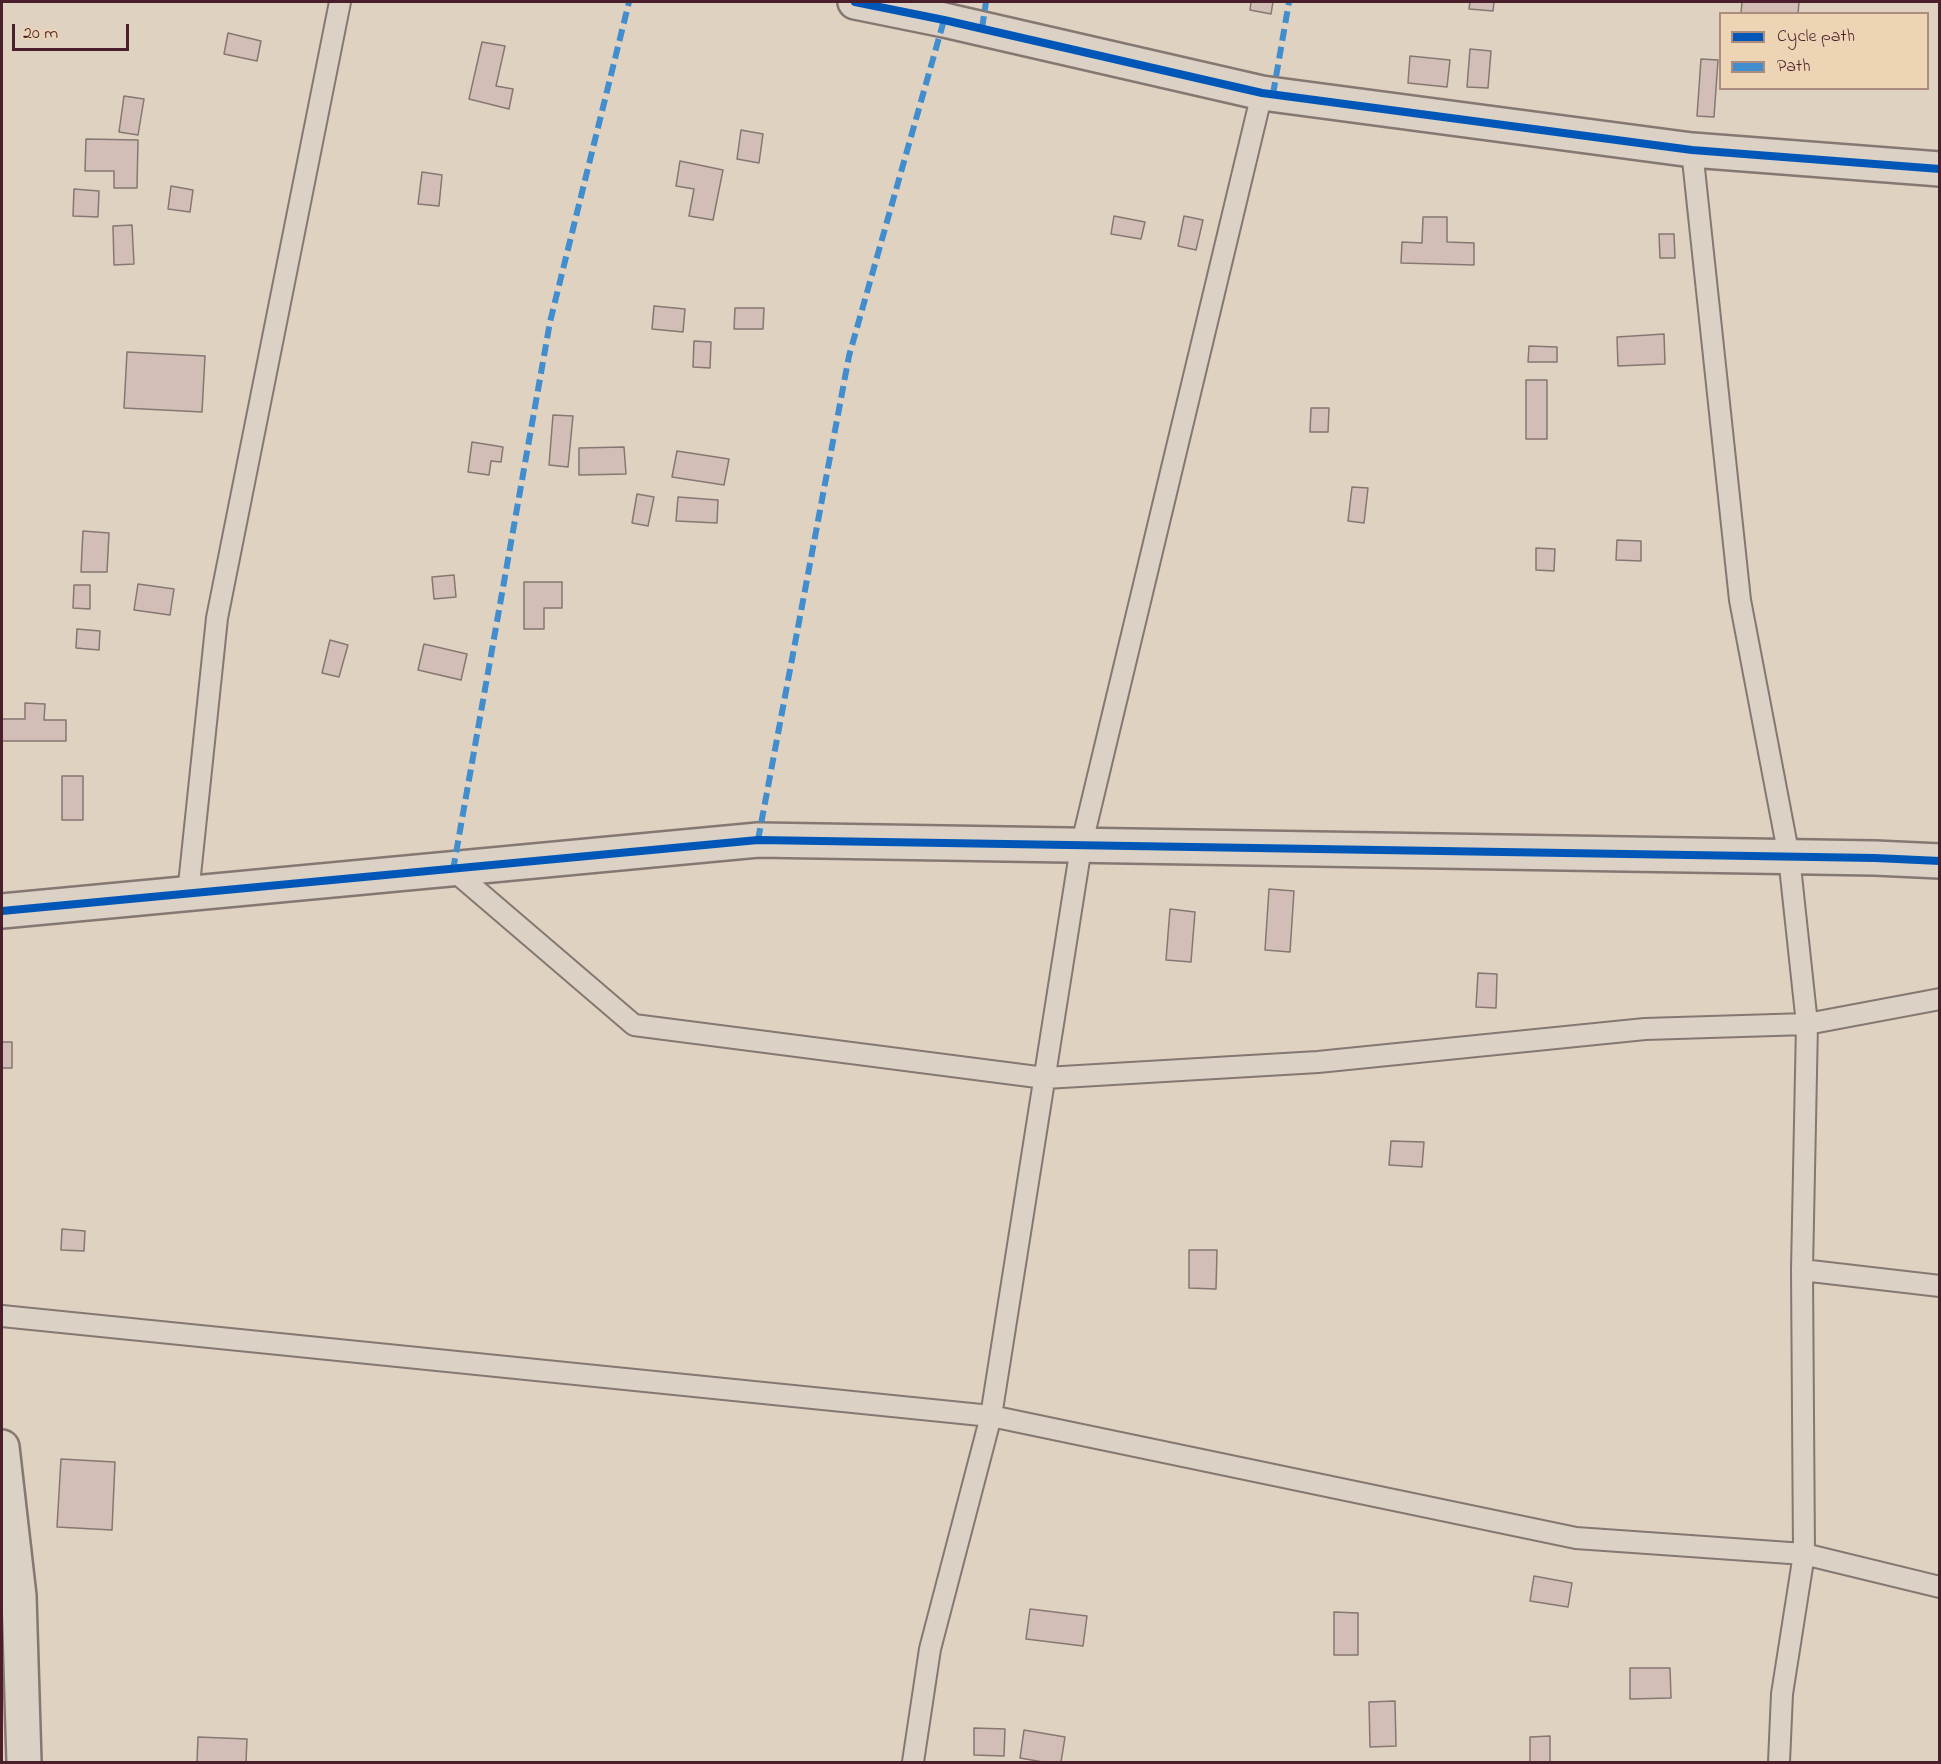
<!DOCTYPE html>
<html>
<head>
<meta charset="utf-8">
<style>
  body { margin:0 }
  #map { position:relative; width:1941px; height:1764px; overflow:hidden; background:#dfd2c1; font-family:"Indie Flower",sans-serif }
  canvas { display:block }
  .frame { position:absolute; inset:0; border:3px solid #4a1f2b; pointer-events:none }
  .legend { position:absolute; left:1719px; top:12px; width:210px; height:78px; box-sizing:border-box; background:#ecd4b4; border:2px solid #ab8c7d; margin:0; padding:8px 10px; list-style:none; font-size:18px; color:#4a1f2b }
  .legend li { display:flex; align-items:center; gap:12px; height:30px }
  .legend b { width:30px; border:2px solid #ab8c7d }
  .scale { position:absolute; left:12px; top:24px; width:117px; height:27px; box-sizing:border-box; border:3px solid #4a1f2b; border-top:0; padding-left:8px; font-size:18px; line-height:21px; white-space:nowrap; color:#4a1f2b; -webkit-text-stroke:4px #ecd4b4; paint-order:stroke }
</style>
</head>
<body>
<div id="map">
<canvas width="1941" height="1764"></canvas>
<div class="frame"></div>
<ul class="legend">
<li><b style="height:8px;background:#0057b8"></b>Cycle path</li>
<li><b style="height:8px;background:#418dcd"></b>Path</li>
</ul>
<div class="scale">20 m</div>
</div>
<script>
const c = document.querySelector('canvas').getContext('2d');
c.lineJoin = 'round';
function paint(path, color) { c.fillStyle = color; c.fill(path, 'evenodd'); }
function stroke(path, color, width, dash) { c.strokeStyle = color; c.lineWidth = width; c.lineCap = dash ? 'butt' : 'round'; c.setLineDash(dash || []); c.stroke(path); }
const building = new Path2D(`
  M1251,2H1273L1271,14L1250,10Z
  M1470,2H1494L1493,11L1469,9Z
  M1742,2H1799L1798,14L1741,13Z
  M228,33L261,41L257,61L224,54Z
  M482,42L505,46L496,86L513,89L509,109L469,99Z
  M1470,49L1491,51L1488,88L1467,87Z
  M1410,56L1450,60L1447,87L1408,83Z
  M1701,59L1718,60L1714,117L1697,116Z
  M124,96L144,99L138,135L119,132Z
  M741,130L763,134L759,163L737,159Z
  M86,139L138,140L137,188H114V171H85Z
  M680,161L723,170L713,220L689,216L694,189L676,186Z
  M422,172L442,175L439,206L418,204Z
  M171,186L193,190L190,212L168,209Z
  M74,189L99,191L98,217L73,216Z
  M1114,216L1145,222L1141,239L1111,234Z
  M1184,216L1203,220L1196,250L1178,246Z
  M1423,217H1447V242L1474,243V265L1401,263L1402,242L1422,243Z
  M132,225L134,264L114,265L113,226Z
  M1659,234H1674L1675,258H1660Z
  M654,306L685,309L683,332L652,329Z
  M735,308H764L763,329H734Z
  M1664,334L1665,364L1618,366L1617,337Z
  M694,341L711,342L710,368L693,367Z
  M1529,346L1557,347V362H1528Z
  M127,352L205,356L202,412L124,408Z
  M1526,380H1547V439H1526Z
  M1311,408H1329L1328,432H1310Z
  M553,415L573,416L568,467L549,465Z
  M472,442L503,447L501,462L491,461L489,475L468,472Z
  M624,447L626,474L579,475V448Z
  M677,451L729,459L724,485L672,477Z
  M1352,487L1368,488L1364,523L1348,521Z
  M637,494L654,497L648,526L632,523Z
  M678,497L718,500L717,523L676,521Z
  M83,531L109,533L107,572H81Z
  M1617,540L1641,541V561L1616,560Z
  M1536,548L1555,549L1554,571L1536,570Z
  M454,575L456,597L434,599L432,577Z
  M524,582H562V608H544V629H524Z
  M138,584L174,589L170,615L134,610Z
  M74,585H90V609L73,608Z
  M77,629L100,631L99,650L76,648Z
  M330,640L348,645L339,677L322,673Z
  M424,644L467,654L461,680L418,670Z
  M25,703L45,704L44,720H66V741H2V719H25Z
  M62,776H83V820H62Z
  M1269,889L1294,891L1290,952L1265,950Z
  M1170,909L1195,912L1191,962L1166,960Z
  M1478,973L1497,974L1496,1008L1476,1007Z
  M2,1042H12V1068H2Z
  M1391,1141L1424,1142L1422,1167L1389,1165Z
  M62,1229L85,1231L84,1251L61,1250Z
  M1189,1250H1217L1216,1289L1189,1288Z
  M61,1459L115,1462L112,1530L57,1527Z
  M1534,1576L1572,1583L1568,1607L1530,1601Z
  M1030,1609L1087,1616L1083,1646L1026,1639Z
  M1334,1612L1358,1613V1655H1334Z
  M1630,1668H1670L1671,1698L1630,1699Z
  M1395,1701L1396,1746L1370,1747L1369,1702Z
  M974,1728L1005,1729L1004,1756L974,1755Z
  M1024,1730L1065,1737L1061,1762H1043L1020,1758Z
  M1550,1736V1762H1530V1737Z
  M198,1737L247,1739L246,1762H197Z`);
paint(building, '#d2beb6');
stroke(building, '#857772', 1.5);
const service = new Path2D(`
  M1692,150L1740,600L1789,857L1807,1024L1802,1270L1804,1554L1782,1694L1779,1762
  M453,870L634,1025L1045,1078L1318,1062L1645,1029L1807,1024L1940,999
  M188,894L217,618L340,2
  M1802,1270L1940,1286
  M2,1316L991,1416L1576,1538L1804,1554L1940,1587
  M913,1762L930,1649L991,1416L1081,847L1262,93`);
const minor = new Path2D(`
  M855,2L944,20L1262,93L1692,150L1940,169
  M2,911L758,840L1875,858L1940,861
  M2,1447L19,1596L24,1762`);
stroke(service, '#857772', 24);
stroke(minor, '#857772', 38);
stroke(service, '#dbd1c5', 20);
stroke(minor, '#dbd1c5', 33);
stroke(new Path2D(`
  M982,28L986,2
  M1273,94L1289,2
  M758,840L849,356L944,20
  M453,870L550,322L629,2`), '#418dcd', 6, [12, 6]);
stroke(new Path2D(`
  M855,2L944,20L1262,93L1692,150L1940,169
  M2,911L758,840L1875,858L1940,861`), '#0057b8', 8);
</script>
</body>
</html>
